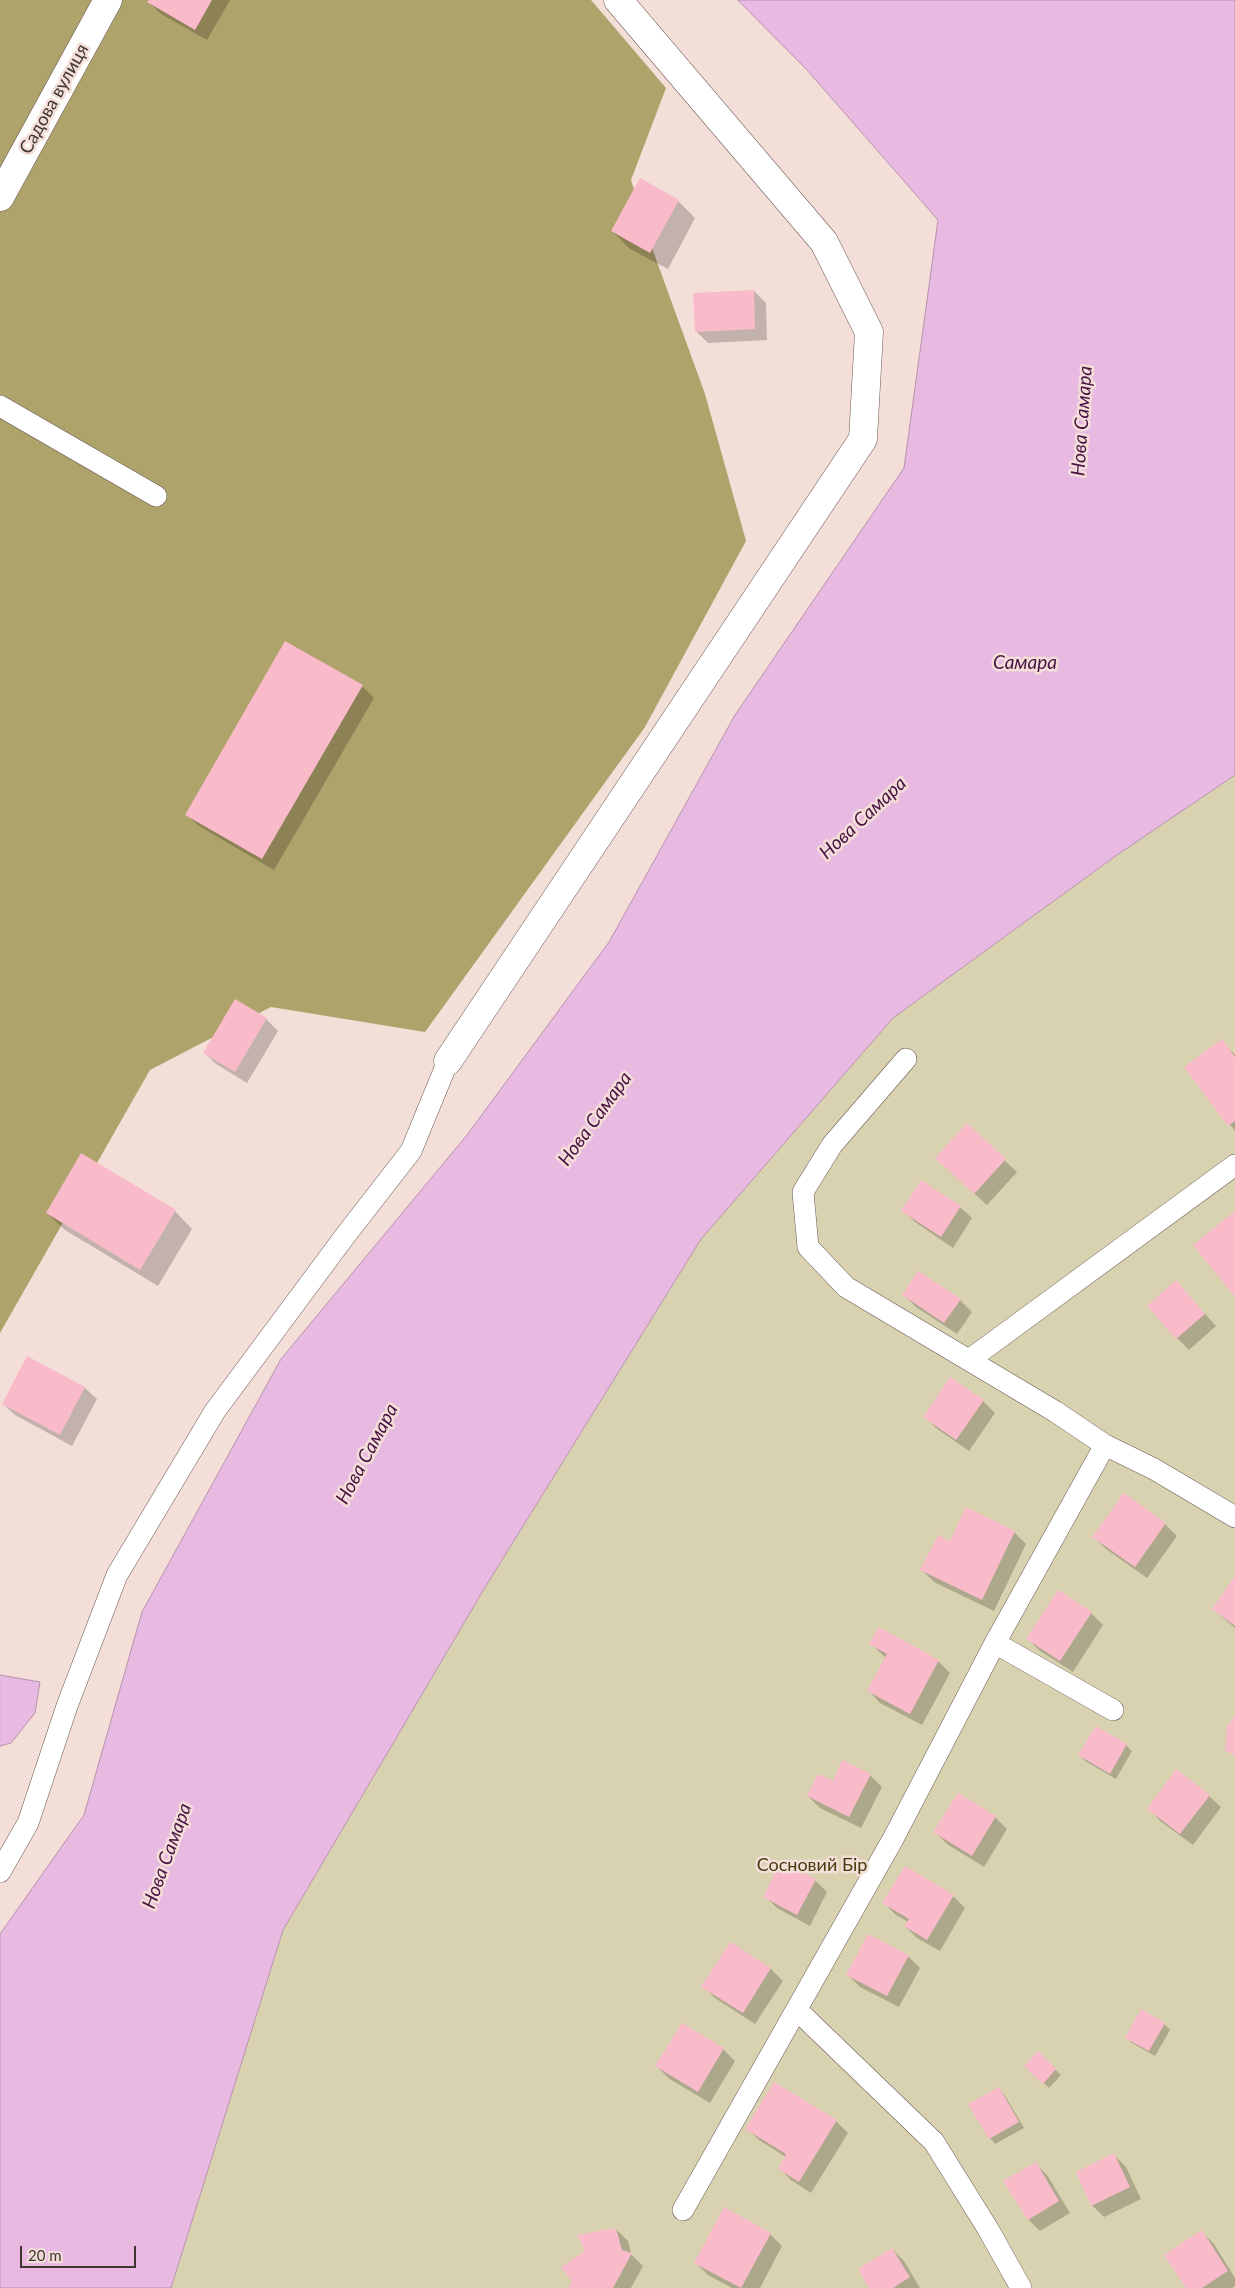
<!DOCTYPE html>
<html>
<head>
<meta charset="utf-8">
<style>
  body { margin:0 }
  #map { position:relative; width:1235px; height:2288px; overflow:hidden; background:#f4ded8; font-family:Lato,sans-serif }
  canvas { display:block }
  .scale { position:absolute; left:20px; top:2246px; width:116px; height:22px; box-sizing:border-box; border:2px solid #3f3634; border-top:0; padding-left:6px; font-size:15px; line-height:18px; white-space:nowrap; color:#3f3634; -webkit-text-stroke:4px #f4ded8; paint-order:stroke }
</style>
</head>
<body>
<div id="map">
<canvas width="1235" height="2288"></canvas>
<div class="scale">20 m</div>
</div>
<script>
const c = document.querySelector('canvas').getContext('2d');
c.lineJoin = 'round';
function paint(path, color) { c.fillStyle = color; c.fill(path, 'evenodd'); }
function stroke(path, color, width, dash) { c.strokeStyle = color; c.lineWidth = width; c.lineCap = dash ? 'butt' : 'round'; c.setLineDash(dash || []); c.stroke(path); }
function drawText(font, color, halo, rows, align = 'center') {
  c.font = font + ' Lato,sans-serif'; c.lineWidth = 5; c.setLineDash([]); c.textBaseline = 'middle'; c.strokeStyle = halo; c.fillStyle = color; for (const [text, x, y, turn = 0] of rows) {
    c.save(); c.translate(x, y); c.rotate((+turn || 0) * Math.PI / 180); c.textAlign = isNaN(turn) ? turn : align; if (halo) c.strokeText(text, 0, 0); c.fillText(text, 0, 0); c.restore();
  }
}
paint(new Path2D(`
  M1235,775V2288H171L283,1930L484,1589L701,1239L893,1018L1117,855Z`), '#d9d2b0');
paint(new Path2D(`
  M0,0H591L666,88L631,180L652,248L705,394L746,541L645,727L425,1032L271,1007L150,1070L0,1333Z`), '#afa36c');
const water = new Path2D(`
  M738,0H1235V775L1117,855L893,1018L701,1239L484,1589L283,1930L171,2288H0V1934L84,1815L142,1612L281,1359L467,1135L609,942L735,715L904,468L938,220L807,70Z
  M0,1675L40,1682L35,1713L11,1743L0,1746Z`);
paint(water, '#e9bae1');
stroke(water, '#b692ad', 1);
paint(new Path2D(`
  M150,0H230L207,40L161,14L149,2Z
  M678,201L695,218L668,269L630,249L612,231Z
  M754,291L766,303L767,340L708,343L696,331Z
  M362,686L374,698L274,870L199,826L187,815Z
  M266,1019L278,1031L247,1083L216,1064L204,1052Z
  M1222,1041L1235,1055V1131L1186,1067Z
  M967,1125L1017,1172L987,1205L948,1170Z
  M960,1207L972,1218L953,1248L915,1222L903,1210Z
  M175,1211L192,1229L158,1286L65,1230L47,1213Z
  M1176,1282L1216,1326L1189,1350L1177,1338Z
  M904,1295L960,1300L972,1312L957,1334L916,1307Z
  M27,1357L85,1388L97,1399L72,1446L15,1415L3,1404Z
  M983,1401L995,1413L969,1451L936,1428L925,1416Z
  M967,1509L1014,1532L1026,1544L994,1611L934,1582L922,1570L951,1543Z
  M1165,1524L1177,1536L1147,1578L1106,1549L1094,1537Z
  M1235,1578V1628L1213,1609Z
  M1091,1613L1103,1625L1073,1672L1040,1651L1028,1639Z
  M871,1644L938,1661L950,1673L922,1725L880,1703L869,1691L886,1658Z
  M1096,1727L1126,1745L1132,1751L1116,1779L1085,1761L1080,1755Z
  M870,1775L882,1787L861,1828L820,1808L808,1796Z
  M1209,1796L1221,1807L1193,1845L1160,1821L1149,1809Z
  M995,1817L1007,1829L984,1867L947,1844L935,1832Z
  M815,1880L827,1892L810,1926L777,1908L765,1896Z
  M953,1896L965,1908L940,1951L917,1938L905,1926L908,1922L896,1915L884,1903Z
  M731,1943L771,1969L783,1981L755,2024L715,1998L703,1986Z
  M908,1956L920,1968L899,2007L860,1987L848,1975Z
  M1164,2024L1170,2030L1155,2056L1132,2043L1126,2037Z
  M723,2049L735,2061L710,2103L668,2078L657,2066Z
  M1038,2053L1061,2075L1049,2088L1026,2066Z
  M999,2089L1004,2094L1024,2128L995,2144L990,2138Z
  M836,2121L848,2133L811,2193L791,2180L779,2168L786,2157L759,2140L747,2129Z
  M1114,2155L1126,2167L1141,2199L1104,2217L1092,2205Z
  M1035,2163L1047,2175L1070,2213L1040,2231L1029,2220Z
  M616,2229L628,2241L631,2254L643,2266L631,2288H570Z
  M1202,2232L1214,2244L1235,2278V2286L1232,2288H1188Z
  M770,2234L782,2246L760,2288H732L708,2275L696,2263Z
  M892,2249L904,2261L920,2288H871Z`), '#0003');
paint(new Path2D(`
  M149,0H212L195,30L147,2Z
  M640,178L679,200L650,253L611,231Z
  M754,290L755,329L695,332L693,293Z
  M285,641L363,685L262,859L185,815Z
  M235,999L267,1018L235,1072L203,1053Z
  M1222,1039L1235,1057V1121L1228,1126L1184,1067Z
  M967,1123L1006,1159L974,1194L935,1158Z
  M81,1153L176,1210L140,1270L46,1213Z
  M921,1180L961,1206L941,1237L901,1211Z
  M1235,1211V1297L1193,1245Z
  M918,1271L961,1299L944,1323L902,1295Z
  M1176,1280L1205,1314L1176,1339L1147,1306Z
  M27,1356L85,1387L60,1435L2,1404Z
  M950,1377L984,1400L956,1440L923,1417Z
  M1124,1493L1166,1523L1135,1567L1092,1537Z
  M966,1507L1015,1531L982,1600L920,1570L938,1535L950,1541Z
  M1235,1576V1626L1212,1609Z
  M1058,1590L1092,1612L1060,1661L1026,1639Z
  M879,1627L939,1660L910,1714L867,1691L887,1654L869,1644Z
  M1235,1716V1756L1225,1750L1227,1726Z
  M1096,1726L1127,1744L1110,1774L1078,1755Z
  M842,1760L871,1774L849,1817L807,1796L818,1774L833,1781Z
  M1176,1769L1210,1795L1180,1834L1147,1809Z
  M958,1793L996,1816L972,1856L933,1832Z
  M781,1861L816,1879L797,1915L763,1897Z
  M905,1866L954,1895L927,1940L904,1926L909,1919L882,1903Z
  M868,1934L909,1955L887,1996L846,1975Z
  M730,1942L771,1968L743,2013L701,1987Z
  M1141,2009L1165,2023L1149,2051L1125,2038Z
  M682,2023L724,2048L698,2092L655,2066Z
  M1038,2051L1056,2069L1043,2084L1024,2066Z
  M774,2082L837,2120L799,2182L778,2169L786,2154L745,2129Z
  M999,2087L1019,2122L989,2139L968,2104Z
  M1114,2153L1130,2187L1091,2206L1076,2172Z
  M1036,2162L1059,2201L1028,2220L1003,2181Z
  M724,2207L771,2233L741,2288L694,2263Z
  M616,2228L622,2250L632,2253L613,2288H568L572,2282L561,2267L585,2251L577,2235Z
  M1202,2230L1228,2271L1202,2288H1186L1164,2255Z
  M892,2248L910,2277L893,2288H869L858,2269Z`), '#f9bac9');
const lane = new Path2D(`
  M0,406L156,496
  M906,1059L832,1145L803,1192L808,1247L846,1287L1056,1412L1105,1445L1154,1469L1235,1517
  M969,1360L1235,1165
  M995,1643L1113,1710
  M0,1872L28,1823L67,1706L117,1575L215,1411L345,1236L411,1151L448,1061
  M797,2010L934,2142L988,2229L1021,2288
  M683,2210L893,1839L995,1643L1105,1445`);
const street = new Path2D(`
  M0,197L108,0
  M448,1061L863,439L869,332L824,242L618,0`);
stroke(lane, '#6b5854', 22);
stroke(street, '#6b5854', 29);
stroke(lane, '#fff', 21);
stroke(street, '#fff', 28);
drawText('18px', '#3f3634', '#f4ded8', [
  ["Садова вулиця",54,99,-61]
]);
drawText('18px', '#453b0f', '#f4ded8', [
  ["Сосновий Бір",812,1865]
]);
drawText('italic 19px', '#491244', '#f4ded8', [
  ["Нова Самара",1082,421,-86],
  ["Самара",1025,663],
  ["Нова Самара",863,818,-43],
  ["Нова Самара",595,1119,-54],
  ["Нова Самара",367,1454,-62],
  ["Нова Самара",167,1856,-70]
]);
</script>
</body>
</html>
